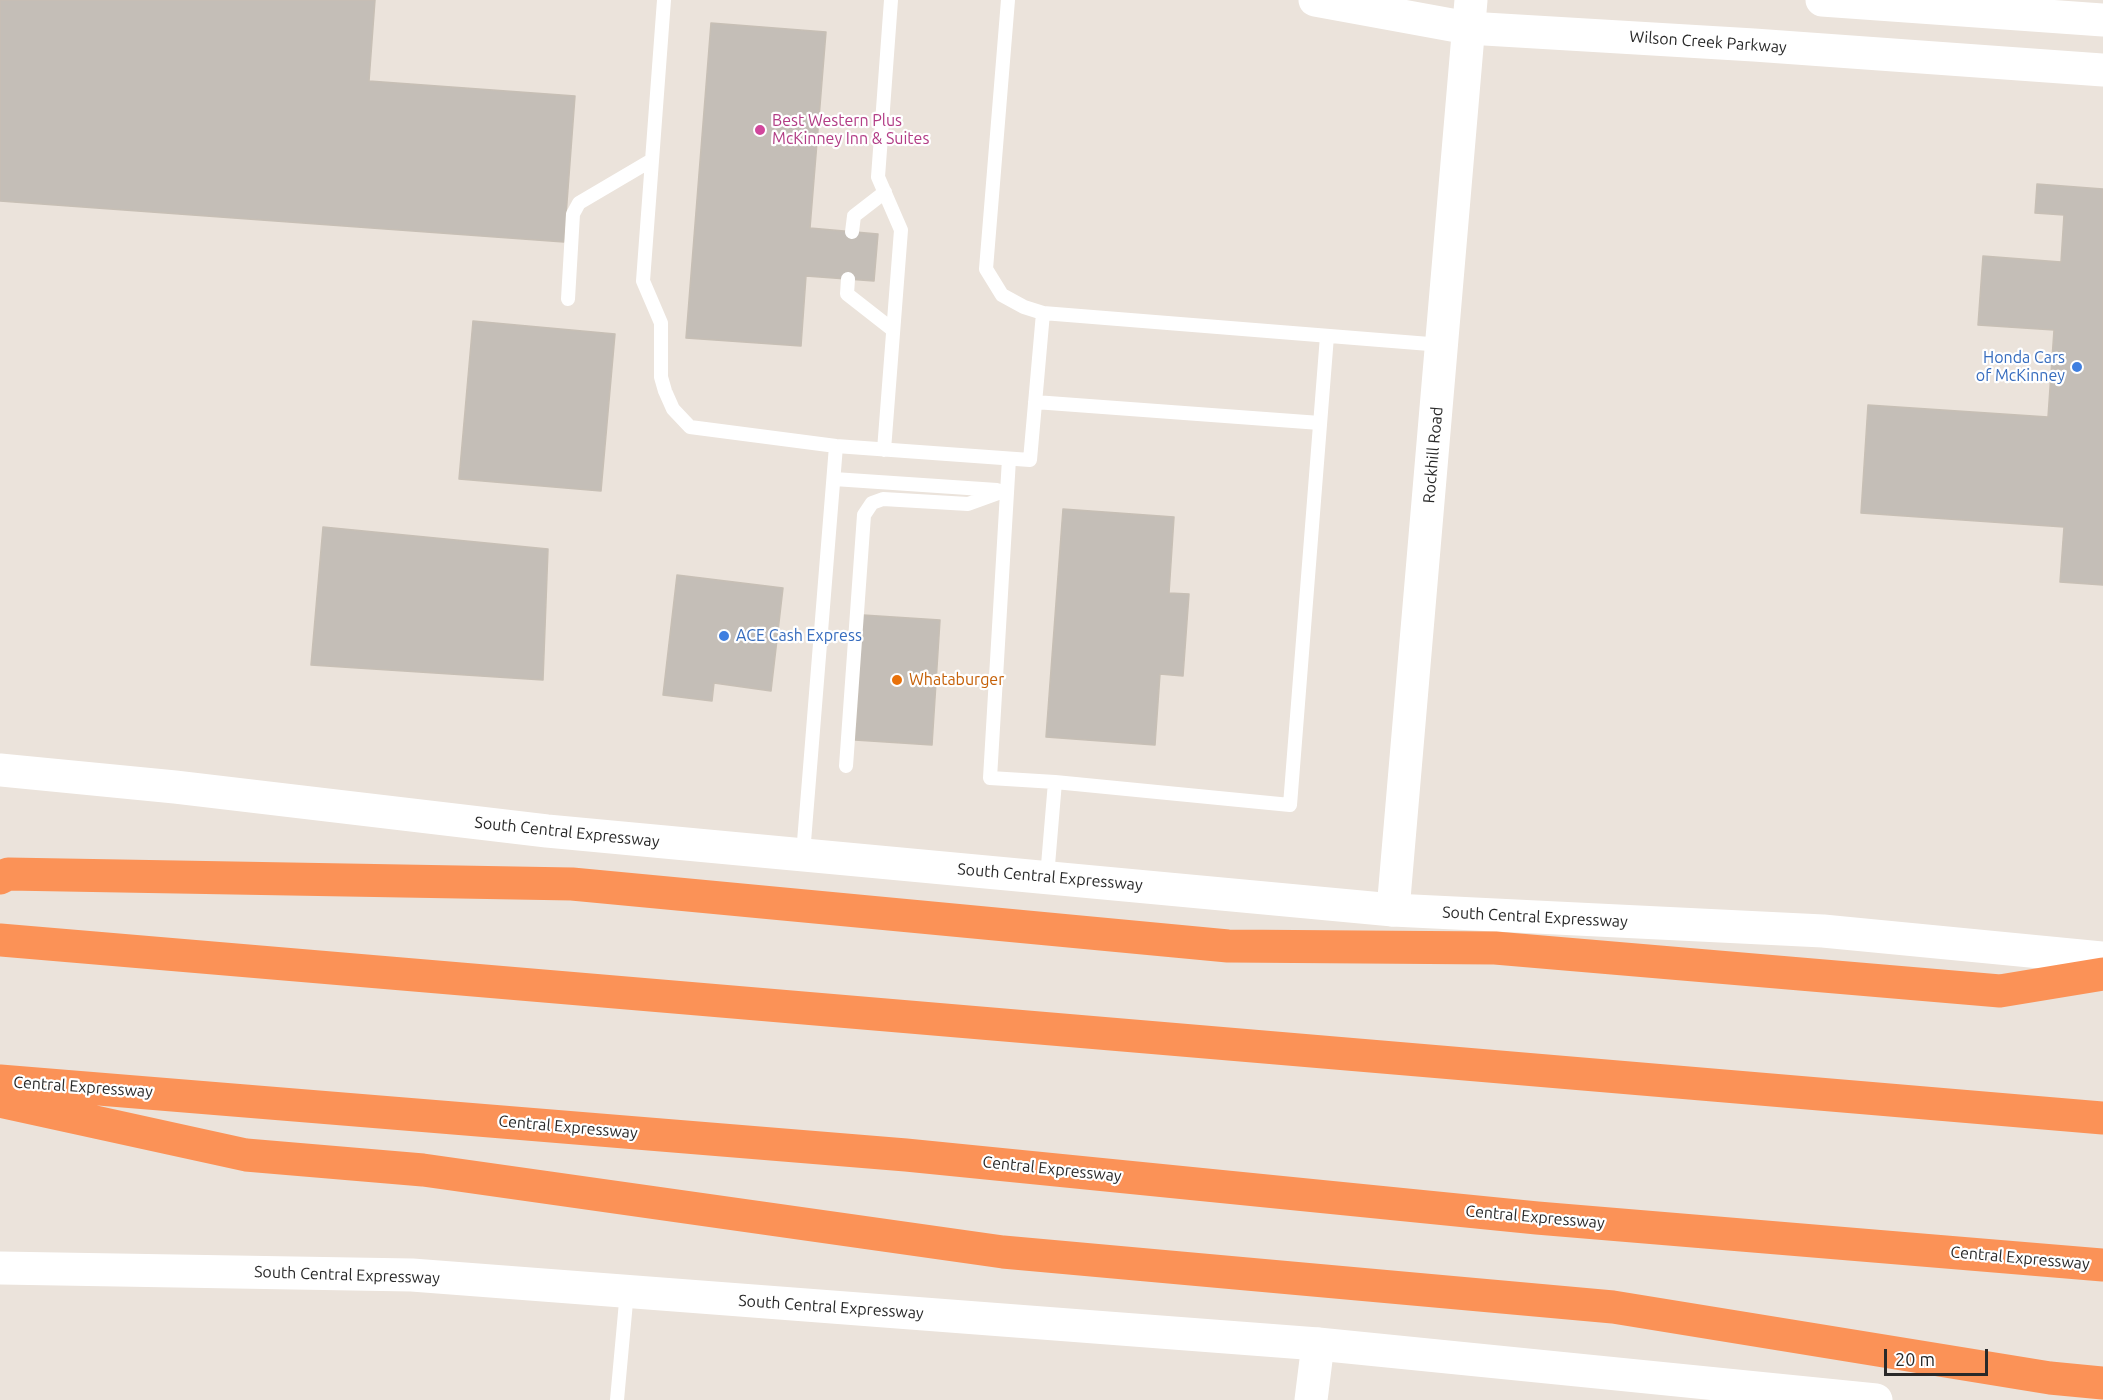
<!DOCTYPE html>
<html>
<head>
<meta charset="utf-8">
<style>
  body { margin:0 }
  #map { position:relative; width:2103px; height:1400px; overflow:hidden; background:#ebe3db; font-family:Ubuntu,sans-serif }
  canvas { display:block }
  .scale { position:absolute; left:1884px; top:1349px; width:104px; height:27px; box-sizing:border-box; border:3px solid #292929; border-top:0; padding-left:8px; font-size:18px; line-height:21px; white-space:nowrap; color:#292929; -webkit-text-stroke:4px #fff; paint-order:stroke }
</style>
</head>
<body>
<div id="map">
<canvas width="2103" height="1400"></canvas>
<div class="scale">20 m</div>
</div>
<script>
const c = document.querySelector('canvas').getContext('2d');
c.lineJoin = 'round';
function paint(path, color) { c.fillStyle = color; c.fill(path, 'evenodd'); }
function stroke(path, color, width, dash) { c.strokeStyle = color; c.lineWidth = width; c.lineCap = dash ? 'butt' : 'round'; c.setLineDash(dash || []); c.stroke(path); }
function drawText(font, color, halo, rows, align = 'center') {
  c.font = font + ' Ubuntu,sans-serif'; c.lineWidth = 4.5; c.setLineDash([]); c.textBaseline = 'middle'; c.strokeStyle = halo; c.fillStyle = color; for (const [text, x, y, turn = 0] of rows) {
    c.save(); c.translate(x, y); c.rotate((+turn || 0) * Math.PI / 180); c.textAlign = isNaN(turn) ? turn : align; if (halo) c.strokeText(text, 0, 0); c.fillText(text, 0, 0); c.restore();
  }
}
const building = new Path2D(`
  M0,0H375L369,81L575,96L564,242L0,201Z
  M711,23L826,32L810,228L878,234L874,281L806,276L801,346L686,338Z
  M2037,184L2103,189V585L2060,582L2064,527L1861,513L1868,405L2048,417L2054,330L1978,325L1983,256L2061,262L2064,215L2035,213Z
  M473,321L615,334L601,491L459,479Z
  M1063,509L1174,517L1169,593L1189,594L1183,676L1160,674L1155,745L1046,737Z
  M323,527L548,549L543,680L311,665Z
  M677,575L783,588L771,691L714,683L712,701L663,695Z
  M863,615L940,620L932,745L855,740Z`);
paint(building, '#c4beb7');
stroke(building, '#c7bfb5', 1.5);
stroke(new Path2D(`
  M664,0L643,281L661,323V377L665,391L673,409L690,427L836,446L1030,460L1043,313
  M1008,0L986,269L1002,295L1024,307L1043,313L1442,345
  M852,232L854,216L885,192
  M848,279L847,294L893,330
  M568,299L573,214L579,203L652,160
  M1035,402L1320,423
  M884,450L901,230L878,177L891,0
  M1009,459L990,778L1055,782
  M834,479L997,490
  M846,766L864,515L872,503L883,499L968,504L1004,491
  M803,854L836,446
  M1047,877L1055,782L1290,805L1327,336
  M617,1400L627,1291`), '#fff', 14);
stroke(new Path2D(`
  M1393,910L1471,0
  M1311,1400L1318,1344`), '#fff', 33);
stroke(new Path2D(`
  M1315,0L1468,28L1754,45L2103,70
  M1822,0L2103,20
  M0,770L175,787L547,831L1393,910L1823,931L2103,958
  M0,1268L412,1275L1318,1344L1876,1400`), '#fff', 33);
stroke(new Path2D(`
  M0,878L8,874L572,884L1228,946L1495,948L2000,991L2103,974
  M0,940L2103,1118
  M0,1081L906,1155L1537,1218L2103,1265
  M0,1101L246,1155L423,1170L1003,1252L1613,1307L2050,1378L2103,1383`), '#fb9257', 33);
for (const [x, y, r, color] of [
  [760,130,6,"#d1479c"],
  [2077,367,6,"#3f7fe0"],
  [724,636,6,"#3f7fe0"],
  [897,680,6,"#e8710a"]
]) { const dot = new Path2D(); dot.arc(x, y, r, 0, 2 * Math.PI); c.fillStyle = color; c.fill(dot); stroke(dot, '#fff', 2); }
drawText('16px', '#292929', '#fff', [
  ["Wilson Creek Parkway",1708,42,4],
  ["Rockhill Road",1433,455,-85],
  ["South Central Expressway",567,832,6],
  ["South Central Expressway",1050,877,5],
  ["South Central Expressway",1535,917,3],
  ["Central Expressway",83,1087,4],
  ["Central Expressway",568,1127,5],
  ["Central Expressway",1052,1169,6],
  ["Central Expressway",1535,1217,5],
  ["Central Expressway",2020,1258,5],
  ["South Central Expressway",347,1275,2],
  ["South Central Expressway",831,1307,4]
]);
drawText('16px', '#b23c85', '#fff', [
  ["Best Western Plus",772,121],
  ["McKinney Inn & Suites",772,139]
], 'left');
drawText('16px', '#366cbe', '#fff', [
  ["Honda Cars",2065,358],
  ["of McKinney",2065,376],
  ["ACE Cash Express",736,636,"left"]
], 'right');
drawText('16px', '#c56008', '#fff', [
  ["Whataburger",909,680]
], 'left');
</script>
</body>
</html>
